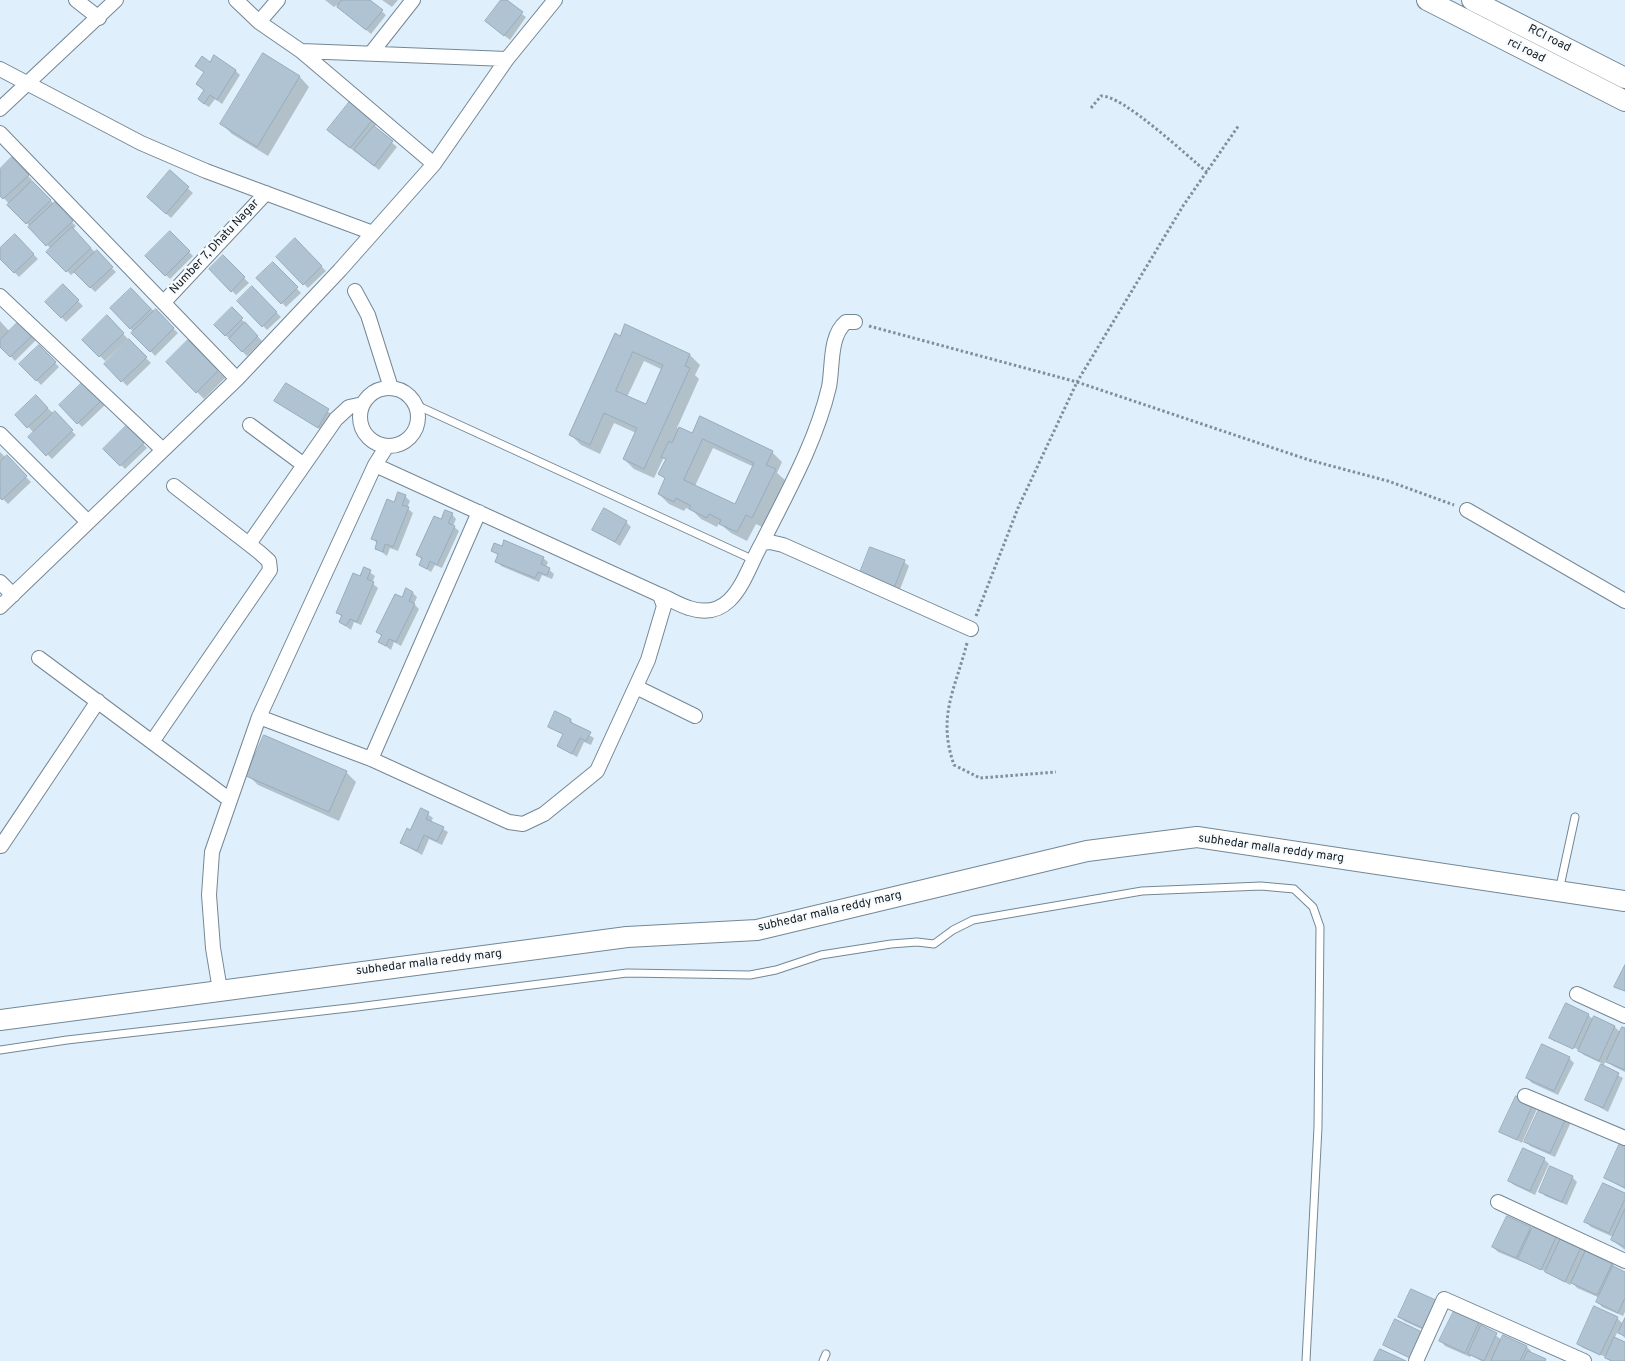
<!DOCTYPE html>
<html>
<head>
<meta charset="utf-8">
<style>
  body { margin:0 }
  canvas { display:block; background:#dff0fc }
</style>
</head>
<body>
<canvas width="1625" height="1361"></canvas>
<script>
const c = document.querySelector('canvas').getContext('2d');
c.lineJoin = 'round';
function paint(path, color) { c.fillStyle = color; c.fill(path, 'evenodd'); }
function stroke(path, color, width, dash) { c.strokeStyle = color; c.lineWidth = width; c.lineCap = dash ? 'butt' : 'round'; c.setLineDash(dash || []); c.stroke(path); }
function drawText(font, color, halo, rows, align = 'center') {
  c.font = font + ' Overpass,sans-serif'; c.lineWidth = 4.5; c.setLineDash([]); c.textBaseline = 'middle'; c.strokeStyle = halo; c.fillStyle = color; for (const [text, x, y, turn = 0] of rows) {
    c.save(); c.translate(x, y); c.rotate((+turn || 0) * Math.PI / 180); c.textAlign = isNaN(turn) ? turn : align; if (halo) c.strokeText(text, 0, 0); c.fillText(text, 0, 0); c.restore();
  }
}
paint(new Path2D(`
  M325,0H369L386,15L371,34L337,5L334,7Z
  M382,0H398L392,7Z
  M502,0L526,17L510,40L486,21Z
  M263,55L300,77L309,87L268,156L232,134L222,124Z
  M210,63L236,71L240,75L222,104L215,99L209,107L204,104L205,91L197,84L205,73L197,66Z
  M351,101L378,123L374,127L397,147L379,170L333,135Z
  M12,159L32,180L31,181L76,226L72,230L116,272L95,292L75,272L71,275L67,271L51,249L0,194V171Z
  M170,172L193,193L171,218L153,201Z
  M170,233L193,256L170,279L147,256Z
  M15,236L38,259L19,277L0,257V250Z
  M295,240L326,271L308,288L277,257Z
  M223,257L249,283L236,295L211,269Z
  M273,263L301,293L286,307L258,278Z
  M63,286L83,306L66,322L47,302Z
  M252,288L281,317L267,330L239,301Z
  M131,290L178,333L155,356L112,308Z
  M232,309L262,341L247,356L215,325Z
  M107,317L128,339L105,361L84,340Z
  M22,320L39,337L15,361L0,345V321L10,332Z
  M616,335L690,355L700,365L695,375L699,379L677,428L693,435L772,452L782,462L777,473L785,480L762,527L756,524L747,541L731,533L719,523L717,527L701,519L693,511L686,508L684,511L669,504L659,494L666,480L660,474L666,460L664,457L654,478L634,469L624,459L636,433L614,423L600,454L581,445L571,435ZM644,361L663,370L647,406L627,397ZM713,448L754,467L735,506L695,486Z
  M129,341L151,363L127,386L106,364Z
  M188,342L225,378L204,399L167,362Z
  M39,346L59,367L41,385L21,364Z
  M84,383L105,405L82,427L61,405Z
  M286,384L333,415L323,431L276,401Z
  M36,397L76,435L52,459L30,437L34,433L17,415Z
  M127,427L147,448L125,469L105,449Z
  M0,452L31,482L8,504L0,496Z
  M405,496L410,501L407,508L413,513L398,551L390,548L387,556L376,548L378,544L373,539L395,503Z
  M452,514L456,519L453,526L459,531L442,568L435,565L431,572L420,565L422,560L418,555L441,521Z
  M626,522L631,527L620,546L594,529Z
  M493,551L543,558L548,562L546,567L554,574L552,579L542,575L539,582L501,566L497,561L499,556Z
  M904,562L909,566L899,592L865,579Z
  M364,568L375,576L372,583L378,588L361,625L354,622L351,630L340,622L342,617L337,612Z
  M413,593L417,597L414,604L419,609L401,646L394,642L391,650L380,642L382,637L378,632L402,598Z
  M571,720L574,726L594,738L591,745L584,742L577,757L558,746L564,735L549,727Z
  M346,772L356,782L339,821L258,785L248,775Z
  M422,810L433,818L431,822L448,832L442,845L429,839L422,855L401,843L411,832Z
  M1588,1015L1594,1020L1595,1018L1615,1027L1621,1033L1625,1029V1072L1613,1066L1606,1060L1603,1067L1623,1078L1608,1112L1586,1099L1603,1064L1584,1055L1579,1050L1555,1039V1042L1551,1038Z
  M1569,1058L1574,1063L1558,1095L1532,1083L1527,1078Z
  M1533,1105L1537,1109L1522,1143L1501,1131Z
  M1566,1118L1571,1122L1555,1157L1530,1146L1526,1141Z
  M1625,1147V1189L1605,1177Z
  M1544,1159L1549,1164L1535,1195L1514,1185L1509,1180Z
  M1572,1177L1577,1182L1567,1205L1545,1196L1541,1191Z
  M1625,1194V1250L1612,1240L1613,1237L1591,1227L1586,1222Z
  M1535,1224L1612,1263L1616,1269L1625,1273V1312L1623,1316L1602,1307L1598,1302L1600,1298L1577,1288L1572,1282L1570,1285L1547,1272L1498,1252L1493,1247L1530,1228L1532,1231Z
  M1437,1302L1430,1333L1404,1321L1400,1317Z
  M1454,1312L1479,1323L1502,1340L1527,1347L1531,1351L1530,1354L1546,1361H1481L1471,1355L1470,1357L1445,1346L1441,1341Z
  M1617,1318L1623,1324L1625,1321V1338L1618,1331L1614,1339L1625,1344V1361H1610L1606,1357L1583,1348L1578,1343Z`), '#0003');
const building = new Path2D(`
  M342,0H370L383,10L366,30L337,7Z
  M501,0H507L523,12L504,36L485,21Z
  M263,53L300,76L257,147L220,124Z
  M214,55L236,70L217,100L210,95L204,104L198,99L204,90L196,84L204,72L195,66L202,56L210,62Z
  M351,100L374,118L350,148L327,130Z
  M374,126L393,141L374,166L354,150Z
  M12,157L29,175L3,199L0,196V169Z
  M170,170L189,187L166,214L147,197Z
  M32,181L51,200L26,224L7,205Z
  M55,202L73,221L46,246L28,227Z
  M72,227L91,248L66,272L46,252Z
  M170,231L190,251L165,276L145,256Z
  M15,234L34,254L14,273L0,259V248Z
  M295,238L322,266L303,285L276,257Z
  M97,250L113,267L90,288L74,272Z
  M223,255L245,277L231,292L209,269Z
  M273,262L298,287L281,304L256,278Z
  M63,284L79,300L61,318L45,302Z
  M252,286L277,312L262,327L237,301Z
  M131,288L151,309L130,329L110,308Z
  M232,307L243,318L225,336L214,325Z
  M156,309L174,328L150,352L131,333Z
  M107,315L124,333L99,357L82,340Z
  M22,318L36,332L10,357L0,347V340Z
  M245,322L258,336L242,352L229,339Z
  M625,324L690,354L685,366L690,368L644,469L623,459L637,428L604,413L590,445L569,435L615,333L620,336ZM633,352L663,365L646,404L616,391Z
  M129,339L147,357L121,382L104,364Z
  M188,340L219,370L196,393L166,362Z
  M39,345L56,362L36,381L19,364Z
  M84,381L102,400L77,424L59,405Z
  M286,383L329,409L318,428L274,401Z
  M36,395L48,408L27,428L15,415Z
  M55,411L73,430L46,456L28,437Z
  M700,416L773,451L766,465L776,469L752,518L746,515L737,532L719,524L721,520L709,514L707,518L689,509L691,506L676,498L674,502L658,494L665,478L658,474L666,459L661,457L669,441L672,443L679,427L692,433ZM703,439L754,463L735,504L684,480Z
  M127,425L144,443L120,466L103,449Z
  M7,455L27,476L2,500L0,498V462Z
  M398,492L406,495L402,505L409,507L393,547L385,544L383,552L375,549L377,541L371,539L387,499L394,502Z
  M604,508L627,521L615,542L592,530Z
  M445,510L453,513L448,523L455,526L437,565L430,561L427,569L419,565L422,558L416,555L434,516L441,519Z
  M504,540L544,557L541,564L550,568L547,575L538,572L535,578L495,562L498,554L491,551L494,543L502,546Z
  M870,547L905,560L894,588L859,575Z
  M364,567L371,570L367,579L374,582L357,622L350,619L346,626L339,622L342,615L336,613L353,573L360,576Z
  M406,588L413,592L409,601L415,604L396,642L389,639L386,646L378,642L382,635L376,632L395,594L402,597Z
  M555,711L571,719L570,722L591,732L586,741L580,738L572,754L557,746L563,734L548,727Z
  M264,735L347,771L329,812L246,776Z
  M421,808L429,812L426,819L444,827L437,841L424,835L417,851L400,843L407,828L410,830Z
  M1625,965V991L1614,987Z
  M1566,1003L1589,1014L1573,1049L1549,1038Z
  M1594,1016L1615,1026L1599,1061L1578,1051Z
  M1622,1027L1625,1028V1070L1606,1062Z
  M1542,1044L1570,1057L1554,1091L1526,1078Z
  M1601,1064L1619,1073L1603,1108L1585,1100Z
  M1516,1096L1533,1104L1517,1140L1499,1132Z
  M1541,1105L1567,1116L1550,1153L1524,1142Z
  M1620,1143L1625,1146V1188L1604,1178Z
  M1523,1148L1545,1158L1530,1191L1508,1181Z
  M1550,1166L1573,1176L1562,1202L1539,1192Z
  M1603,1183L1625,1193V1199L1609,1233L1584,1222Z
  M1625,1209V1247L1611,1240Z
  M1507,1216L1531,1227L1516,1258L1492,1247Z
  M1535,1222L1558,1233L1541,1270L1518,1259Z
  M1562,1236L1582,1245L1565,1282L1545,1272Z
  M1586,1250L1613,1262L1597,1295L1571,1283Z
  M1613,1266L1625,1272V1298L1618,1313L1596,1302Z
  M1411,1289L1438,1301L1425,1329L1398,1317Z
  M1594,1306L1618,1317L1600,1355L1577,1344Z
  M1454,1311L1479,1322L1465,1353L1439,1341Z
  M1625,1318V1336L1618,1333Z
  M1395,1319L1424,1333L1412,1359L1383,1345Z
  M1481,1325L1497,1333L1484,1361L1468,1354Z
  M1503,1335L1527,1346L1520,1361H1491Z
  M1614,1337L1625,1342V1361H1612L1605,1358Z
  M1380,1349L1406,1361H1374Z
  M1528,1351L1546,1359L1545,1361H1523Z`);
paint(building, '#afc3d2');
stroke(building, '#98acbb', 1);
const service = new Path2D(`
  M416,405L754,560
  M1559,891L1575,817
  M0,1050L67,1040L357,1007L627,973L750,975L776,970L821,955L891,944L917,942L934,944L953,930L973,920L1142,891L1261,886L1294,889L1313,907L1320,927L1318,1127L1306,1361
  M823,1361L826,1354`);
const minor = new Path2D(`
  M76,0L99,18
  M236,0L259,22L301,51L507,59
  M259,22L278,0
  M301,51L434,164
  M372,52L413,0
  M0,69L141,143L206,171L373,233
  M0,109L116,0
  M0,133L237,379
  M355,291L368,315L391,388
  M0,296L163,450
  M164,302L266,193
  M360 417a29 29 0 1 1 58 0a29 29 0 1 1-58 0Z
  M250,425L304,465
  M0,434L88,522
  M1467,510L1625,601
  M762,543C787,493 816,442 829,387C833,367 829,336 846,322H855
  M249,544L336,419L349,407L363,404
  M0,582L13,595
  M660,595C670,599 679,605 689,608C735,623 745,572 762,543L770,542L783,545L971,629
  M0,607L237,379L340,270L434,164L507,59L555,0
  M39,658L230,800
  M636,687L695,716
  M259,717L371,759L509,822L523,824L544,814L597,771L648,660L664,606L660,595L375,465
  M152,742L270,570L269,561L259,552L174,486
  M371,759L479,512
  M1,846L98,701
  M220,990L213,948L209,895L212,852L259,717L375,465L387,446
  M1577,994L1625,1016
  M1525,1096L1625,1138
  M1498,1202L1625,1261
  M1416,1361L1444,1299L1584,1361`);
const secondary = new Path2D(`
  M1427,0L1625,101
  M1472,0L1625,78
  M0,1020L627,937L757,930L1087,851L1197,837L1625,901`);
stroke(service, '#748795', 9);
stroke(minor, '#748795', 16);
stroke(secondary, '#748795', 22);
stroke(new Path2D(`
  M1091,108L1101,96C1123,95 1187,156 1207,172
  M869,326L1077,382L1183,206L1239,125
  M976,616L1018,508L1077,382L1309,460L1388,481L1454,505
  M967,643C955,690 937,716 954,765L980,778L1056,772`), '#828f98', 3, [2.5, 2.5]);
stroke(service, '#fff', 7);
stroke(minor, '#fff', 14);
stroke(secondary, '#fff', 20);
drawText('12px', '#151d22', '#f7fbfe', [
  ["RCI road",1549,39,27],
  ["rci road",1526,51,27],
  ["Number 7, Dhatu Nagar",215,247,-47],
  ["subhedar malla reddy marg",1271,849,8],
  ["subhedar malla reddy marg",830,912,-13],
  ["subhedar malla reddy marg",429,963,-7]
]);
</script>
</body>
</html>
